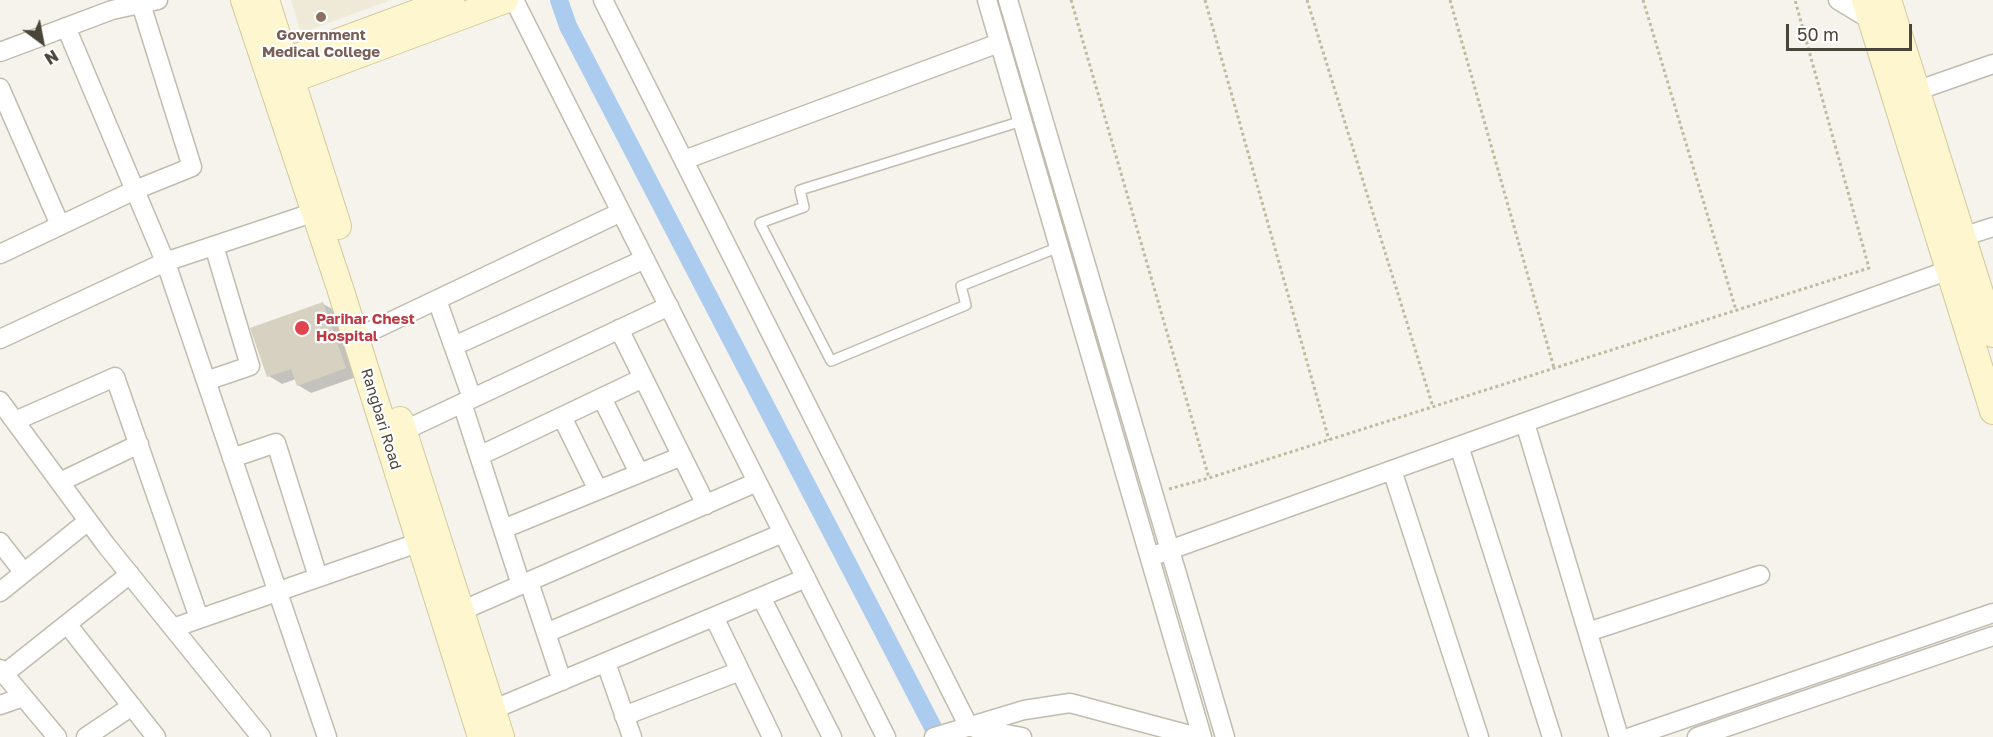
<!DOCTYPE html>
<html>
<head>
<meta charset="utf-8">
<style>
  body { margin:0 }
  #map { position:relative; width:1993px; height:737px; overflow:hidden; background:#f5f3ec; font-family:"Golos Text",sans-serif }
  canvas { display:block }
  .north { position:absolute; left:12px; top:12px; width:60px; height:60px; -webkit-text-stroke:4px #fff; paint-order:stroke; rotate:148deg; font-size:16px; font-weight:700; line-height:24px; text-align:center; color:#4a4539 }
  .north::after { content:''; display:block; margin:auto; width:21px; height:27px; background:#4a4539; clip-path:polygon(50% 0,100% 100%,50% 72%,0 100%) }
  .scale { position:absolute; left:1786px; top:24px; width:126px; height:27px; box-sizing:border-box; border:3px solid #4a4539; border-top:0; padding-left:8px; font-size:18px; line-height:21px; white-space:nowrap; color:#4a4539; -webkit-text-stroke:4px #fff; paint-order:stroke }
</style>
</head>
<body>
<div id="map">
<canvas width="1993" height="737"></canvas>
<div class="north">N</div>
<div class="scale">50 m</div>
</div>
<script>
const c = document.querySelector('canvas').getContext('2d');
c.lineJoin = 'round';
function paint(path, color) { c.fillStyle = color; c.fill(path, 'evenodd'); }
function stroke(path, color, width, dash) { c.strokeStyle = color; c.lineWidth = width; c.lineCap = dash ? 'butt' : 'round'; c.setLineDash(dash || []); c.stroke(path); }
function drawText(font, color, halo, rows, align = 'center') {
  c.font = font + ' "Golos Text",sans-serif'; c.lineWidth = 4.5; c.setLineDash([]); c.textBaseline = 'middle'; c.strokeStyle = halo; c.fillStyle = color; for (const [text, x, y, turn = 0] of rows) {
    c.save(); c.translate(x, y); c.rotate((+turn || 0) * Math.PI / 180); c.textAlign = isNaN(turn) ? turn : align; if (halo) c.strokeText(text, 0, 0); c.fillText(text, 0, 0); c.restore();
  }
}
paint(new Path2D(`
  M291,0H391L301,33Z`), '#eeead7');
paint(new Path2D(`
  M323,304L336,311L359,376L311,393L298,385L296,379L282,384L269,376Z`), '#0003');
stroke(new Path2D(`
  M559,0L568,26L938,737`), '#acccef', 18);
paint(new Path2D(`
  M323,302L346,368L297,386L291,369L267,377L250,328Z`), '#d7d1c2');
const lane = new Path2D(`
  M1022,121L800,190L804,207L760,223L831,361L966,305L961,286L1059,247`);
const street = new Path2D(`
  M514,0L886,737
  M603,0L969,727
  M987,0L1202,737
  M1008,0L1225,737
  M1838,0L1871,20
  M66,27L167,266L327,737
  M0,52L112,10L158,0
  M0,88L60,225
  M1916,91L1993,64
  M684,160L999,43
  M1962,237L1993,227
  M0,254L135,190L192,167L141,4
  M437,300L472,398
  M619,329L706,505
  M371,331L621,212
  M0,339L165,262L315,212
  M454,346L645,259
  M206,381L250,366L214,246
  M602,398L639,473
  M0,401L106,545L261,737
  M462,403L521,585
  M562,417L598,490
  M15,421L115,377L199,618
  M1525,423L1619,737
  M403,431L669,306
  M1459,446L1552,737
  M479,456L643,378
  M232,458L276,443L318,577
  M1392,470L1479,737
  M60,482L139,444
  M503,529L682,456
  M0,542L24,573
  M1150,557L1949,270
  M529,582L562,681
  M0,592L88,521
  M761,597L832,737
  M461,611L757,482
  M714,617L772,737
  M67,624L156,737
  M173,628L429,539
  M1588,632L1760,575
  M546,633L783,533
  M606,663L632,737
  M0,669L57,737
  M4,674L130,574
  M0,705L23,697
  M492,710L806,578
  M624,716L740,671
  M974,728L1022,737
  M86,737L132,706
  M934,737L1024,710L1070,703L1197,737
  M1631,737L1993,613
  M1697,737L1993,636`);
const secondary = new Path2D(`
  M244,0L340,288L481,737
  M266,0L338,226
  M1865,0L1993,411
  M1888,0L1993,334
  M270,67L451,0
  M275,86L505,0
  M400,420L501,737`);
stroke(lane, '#c1bcae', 12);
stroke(street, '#c1bcae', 21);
stroke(secondary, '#d3ca9d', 28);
stroke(new Path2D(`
  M1071,0L1209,478
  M1205,0L1329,440
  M1307,0L1433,407
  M1450,0L1554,368
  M1643,0L1736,310
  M1169,489L1209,478L1869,268L1795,0`), '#c2baa0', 3, [3, 3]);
stroke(lane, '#fff', 9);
stroke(street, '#fff', 18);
stroke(secondary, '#fdf6ce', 26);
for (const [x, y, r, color] of [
  [321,17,6,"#8d6e63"],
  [302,328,8,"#e0444e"]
]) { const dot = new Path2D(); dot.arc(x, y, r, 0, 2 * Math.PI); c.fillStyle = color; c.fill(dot); stroke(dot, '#fff', 2); }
drawText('bold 15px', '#785e54', '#fff', [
  ["Government",321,35],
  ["Medical College",321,52]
]);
drawText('bold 15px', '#be3a42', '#fff', [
  ["Parihar Chest",316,319],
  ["Hospital",316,336]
], 'left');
drawText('15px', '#4a4539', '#fff', [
  ["Rangbari Road",381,419,73]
]);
</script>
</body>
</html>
